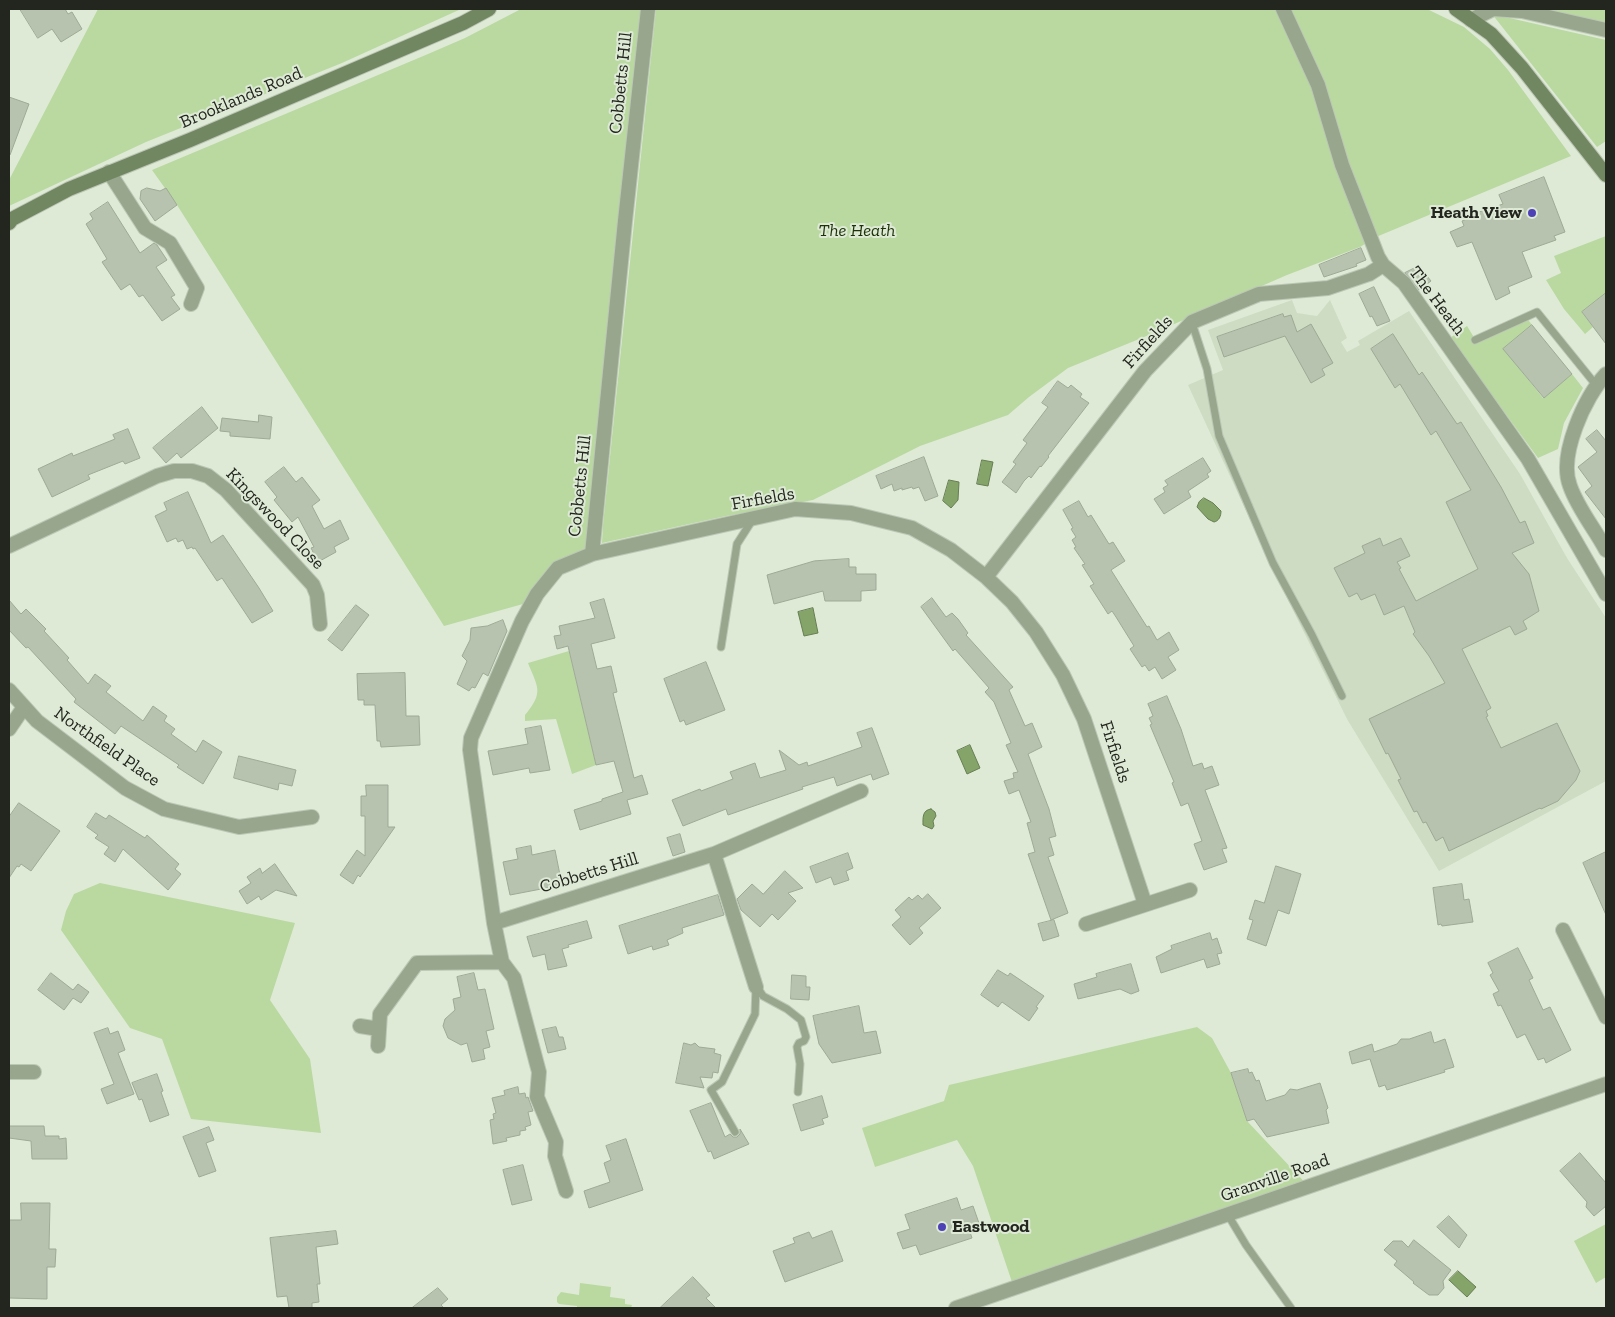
<!DOCTYPE html>
<html>
<head>
<meta charset="utf-8">
<style>
  body { margin:0 }
  #map { position:relative; width:1615px; height:1317px; overflow:hidden; background:#deead6; font-family:"Zilla Slab",serif }
  canvas { display:block }
  .frame { position:absolute; inset:0; border:10px solid #22261e; pointer-events:none }
</style>
</head>
<body>
<div id="map">
<canvas width="1615" height="1317"></canvas>
<div class="frame"></div>
</div>
<script>
const c = document.querySelector('canvas').getContext('2d');
c.lineJoin = 'round';
function paint(path, color) { c.fillStyle = color; c.fill(path, 'evenodd'); }
function stroke(path, color, width, dash) { c.strokeStyle = color; c.lineWidth = width; c.lineCap = dash ? 'butt' : 'round'; c.setLineDash(dash || []); c.stroke(path); }
function drawText(font, color, halo, rows, align = 'center') {
  c.font = font + ' "Zilla Slab",serif'; c.lineWidth = 4; c.setLineDash([]); c.textBaseline = 'middle'; c.strokeStyle = halo; c.fillStyle = color; for (const [text, x, y, turn = 0] of rows) {
    c.save(); c.translate(x, y); c.rotate((+turn || 0) * Math.PI / 180); c.textAlign = isNaN(turn) ? turn : align; if (halo) c.strokeText(text, 0, 0); c.fillText(text, 0, 0); c.restore();
  }
}
paint(new Path2D(`
  M1292,300L1297,313L1317,316L1330,300L1347,338L1341,342L1347,352L1360,345L1358,341L1409,311L1520,474L1567,558L1606,618V781L1439,871L1347,719L1277,578L1188,385L1223,370L1208,330Z`), '#cedcc3');
paint(new Path2D(`
  M98,9H461L342,63L146,142L9,206V180Z
  M521,9H641L605,350L588,552L554,565L523,604L444,626L177,205L152,170L428,54L465,38Z
  M656,9H1427L1464,27L1490,49L1508,70L1571,156L1376,237L1360,247L1287,275L1149,335L1068,368L1029,397L1008,415L920,446L813,500L726,516L602,543L603,525Z
  M1546,9H1606V23Z
  M1492,14L1606,40V141L1597,147Z
  M1606,236V293L1582,312L1593,327L1585,334L1564,309L1546,280L1561,273L1554,256Z
  M1526,317L1532,325L1504,349L1543,398L1572,374L1583,388L1564,423L1558,449L1538,458L1450,338L1467,326L1475,339Z
  M569,651L596,765L572,774L556,719L525,721V715C544,692 538,688 528,663Z
  M100,883L295,923L270,1000L310,1059L321,1133L191,1119L162,1039L130,1028L61,930L66,911L74,894Z
  M1197,1027L1212,1038L1231,1073L1247,1121L1313,1191L1014,1288L973,1166L957,1140L875,1167L862,1128L944,1101L949,1085Z
  M1606,1224V1277L1596,1283L1574,1241Z
  M580,1283L611,1287L610,1297L625,1299V1304L632,1305L631,1308H577V1306L559,1304L557,1302V1297L561,1292L579,1295Z`), '#b9d9a1');
const water = new Path2D(`
  M982,460L993,462L988,486L977,484Z
  M949,480L959,482L958,500L951,508L943,501Z
  M1204,498L1213,503L1221,511C1221,516 1219,521 1214,522L1208,519L1197,507L1199,502Z
  M813,608L818,633L804,636L798,612Z
  M970,745L980,768L967,774L957,751Z
  M931,809L935,812L936,816L933,821L934,826L932,829L923,825C923,818 922,810 931,809Z
  M1458,1271L1476,1287L1467,1297L1449,1280Z`);
paint(water, '#84a46a');
stroke(water, '#677e53', 1);
const building = new Path2D(`
  M20,9H65L68,14L72,12L82,29L61,42L52,29L38,38Z
  M9,97L29,104L10,155H9Z
  M1544,177L1565,232L1554,236L1556,240L1522,252L1532,277L1508,287L1510,293L1496,300L1472,242L1457,247L1450,232L1464,226L1462,221L1479,214V212L1503,204L1499,195Z
  M147,188L160,191L166,188L177,205L155,221L140,199L141,191Z
  M108,202L140,253L154,243L157,245L167,260L156,267L175,295L171,297L180,309L162,321L143,295L139,297L130,284L121,290L102,262L107,259L86,224L93,219L90,214Z
  M1361,248L1366,260L1356,264L1357,266L1324,277L1319,265Z
  M1419,266L1431,281L1419,290L1405,273Z
  M1374,287L1390,321L1377,326L1372,316L1370,317L1359,294Z
  M1606,293V344L1582,312Z
  M1283,314L1284,317L1291,315L1297,332L1311,324L1333,363L1322,369L1325,375L1311,383L1285,336L1224,357L1217,337Z
  M1532,325L1572,374L1544,398L1503,349Z
  M1393,334L1419,375L1422,372L1457,424L1461,422L1501,487L1520,523L1525,521L1534,543L1512,553L1529,574L1539,611L1523,621L1527,629L1515,635L1510,626L1462,649L1491,708L1486,711L1488,716L1486,717L1501,748L1557,723L1580,771L1576,780L1558,801L1541,809L1540,808L1449,851L1443,837L1436,841L1426,822L1423,823L1417,811L1414,812L1398,780L1401,779L1388,753L1386,754L1369,719L1445,683L1429,656L1413,634L1415,632L1404,606L1384,615L1375,594L1361,600L1357,593L1349,597L1334,568L1365,553L1362,546L1380,538L1383,546L1401,538L1410,556L1397,562L1401,568L1399,569L1416,601L1478,569L1446,502L1471,490L1436,431L1431,435L1400,384L1395,388L1371,349Z
  M1058,381L1068,388L1071,385L1082,394L1080,397L1089,403L1048,456L1049,457L1041,467L1040,466L1031,478L1029,476L1024,481L1016,493L1002,482L1016,464L1013,462L1027,443L1023,440L1048,407L1042,403Z
  M202,407L218,428L181,458L177,453L166,463L153,448Z
  M259,415L272,417L270,439L230,436V432L220,431L222,418L258,422Z
  M128,429L140,458L125,464L123,461L88,475L90,479L52,497L38,469L72,453L73,456L115,439L113,435Z
  M1597,430L1606,441V519L1585,492L1592,486L1578,467L1597,452L1586,439Z
  M924,457L938,496L925,501L919,487L913,489L912,487L902,490V488L894,491L892,484L881,489L876,476Z
  M1203,458L1211,471L1207,474L1209,477L1188,491L1191,497L1164,514L1154,499L1165,492L1163,488L1168,485L1165,481Z
  M284,467L296,482L302,477L320,500L312,506L324,529L340,520L349,539L334,547L336,552L318,562L311,548L314,547L298,517L292,522L274,500L277,497L265,482Z
  M188,492L211,543L223,535L259,588L273,611L252,623L222,578L217,581L195,548L193,549L192,547L187,549L183,540L178,542L176,538L167,542L155,516L167,510L164,503Z
  M1079,501L1088,517L1091,515L1109,544L1113,542L1125,561L1111,570L1147,627L1149,626L1157,640L1169,632L1179,650L1168,657L1176,670L1162,679L1155,667L1149,671L1145,665L1142,667L1130,649L1134,646L1116,617L1112,611L1108,614L1090,586L1094,584L1082,565L1085,564L1074,548L1076,547L1072,540L1076,537L1071,529L1073,528L1063,510Z
  M849,559V567H856V574H876V590L861,591V601H825L823,591L774,604L767,575L814,561Z
  M932,598L946,617L952,613L958,619L968,633L966,635L1013,687L1009,690L1025,726L1032,723L1042,747L1028,754L1049,809L1056,836L1049,838L1054,855L1048,857L1068,913L1051,920L1028,854L1035,852L1027,823L1031,822L1019,790L1009,794L1004,781L1014,778L1013,773L1018,772L1006,745L1011,743L994,702L985,692L989,688L955,649L953,651L921,607Z
  M604,599L615,638L591,644L597,669L611,666L617,692L613,693L634,778L642,775L648,794L627,800L631,814L580,830L574,810L602,801V799L623,792L614,761L596,765L568,646L557,649L554,636L561,635L559,626L595,618L590,603Z
  M9,600L21,614L26,609L46,629L44,631L69,658L67,660L88,684L95,674L111,686L106,692L143,721L153,706L167,716L164,721L175,729L171,734L196,752L203,740L222,752L203,784L177,767L179,765L121,726L115,734L74,702L76,699L28,647L26,648L9,630Z
  M356,605L369,615L342,651L328,640Z
  M503,620L507,631L488,676L483,673L475,688L472,687L469,691L457,684L467,661L462,656L470,640L471,628L487,626Z
  M706,662L725,710L686,725L684,720L680,722L664,679Z
  M405,673L406,716H419L420,745L381,747L380,741H377L375,705H364V700H358L357,674Z
  M1167,696L1181,729L1193,766L1202,763L1204,769L1212,766L1219,785L1205,790L1227,848L1222,849L1227,862L1204,870L1194,844L1202,841L1188,803L1181,806L1172,783L1174,782L1150,725L1152,724L1149,718L1153,716L1148,704Z
  M541,726L550,770L530,773L529,768L493,775L488,751L528,744L525,729Z
  M872,728L889,774L873,780L871,774L837,786L834,777L802,787L803,789L728,815L726,809L683,826L672,800L700,789L701,791L733,779L730,772L755,763L760,778L786,770L779,750L799,765L807,762L808,766L862,747L857,733Z
  M239,756L296,770L292,786L279,783L278,790L234,778Z
  M366,785H388V827H395L360,877L358,875L353,884L340,875L357,850L365,856V816H361V796H366Z
  M19,803L60,831L31,871L21,864L19,867L17,866L9,878V817Z
  M96,813L106,819L109,815L145,838L147,835L179,864L175,869L181,874L168,890L123,849L115,862L104,854L109,847L95,838L98,835L87,827Z
  M680,834L685,852L673,856L667,838Z
  M531,846L532,855L555,850L562,885L510,895L503,862L518,859L516,849Z
  M1606,852V915L1583,863Z
  M848,853L853,868L846,871L849,880L834,885L831,877L816,883L810,867Z
  M275,864L297,896L276,890L261,900L259,896L247,904L239,891L251,883L247,877L260,868L262,873Z
  M1276,866L1301,874L1289,914L1278,910L1266,946L1247,939L1253,920L1249,919L1255,900L1264,903Z
  M785,871L803,888L788,893L796,901L778,920L772,914L760,927L741,910L737,899L752,884L763,894Z
  M1462,884L1464,900L1469,899L1473,922L1442,926L1441,924L1438,925L1433,888Z
  M928,894L941,908L919,928L923,933L910,945L892,925L901,917L895,910L909,897L912,900L918,895L922,899Z
  M718,895L724,915L682,928L683,933L667,940L669,945L653,950L652,946L628,954L619,926Z
  M1054,920L1059,936L1043,941L1038,924Z
  M587,921L592,938L568,945L569,947L562,949L567,966L548,970L545,954L533,957L527,937Z
  M1210,933L1212,940L1217,938L1222,953L1217,954L1220,964L1207,968L1204,959L1161,973L1156,957L1172,949L1171,946Z
  M1518,948L1533,978L1529,980L1543,1010L1550,1007L1571,1050L1546,1063L1544,1058L1538,1060L1525,1034L1517,1038L1501,1005L1498,1006L1493,994L1499,991L1490,975L1493,973L1488,963Z
  M1131,964L1139,991L1131,994L1120,989L1078,999L1074,984L1097,977L1096,974Z
  M998,970L1008,976L1010,973L1044,996L1036,1007L1038,1008L1029,1021L1002,1002L998,1007L981,995Z
  M51,973L73,990L78,984L89,992L81,1003L73,998L64,1010L38,990Z
  M474,973L478,990L485,989L494,1029L486,1031L490,1047L483,1049L485,1059L472,1062L467,1043L461,1045L448,1038L443,1026L445,1019L455,1010L453,999L461,997L457,977Z
  M792,975L806,976V987H810L809,1000L791,999Z
  M859,1006L864,1033L876,1031L881,1053L832,1063L819,1044L813,1016Z
  M556,1027L559,1037H563L566,1049L548,1053L542,1030Z
  M108,1028L110,1034L118,1031L125,1050L118,1053L134,1094L107,1104L101,1089L114,1084L94,1033Z
  M1431,1032L1434,1043L1445,1039L1454,1067L1444,1070L1445,1072L1387,1090L1385,1085L1379,1087L1370,1059L1352,1064L1349,1052L1372,1044L1374,1052L1397,1044L1401,1039H1409Z
  M684,1043L691,1045L695,1043L699,1047L715,1049L714,1053L721,1055L718,1073L713,1072L712,1078L700,1077L704,1088L676,1083Z
  M1248,1069L1249,1073L1252,1072L1256,1081L1259,1080L1266,1101L1285,1095L1290,1089L1297,1090L1320,1083L1328,1108L1326,1110L1329,1123L1267,1137L1254,1119L1247,1121L1231,1073Z
  M157,1074L163,1091L161,1092L169,1115L150,1122L142,1099L139,1100L132,1083Z
  M518,1087L519,1094L525,1093L526,1098L528,1097L533,1111L528,1112L531,1125L525,1127L526,1130L520,1131V1135L506,1138L507,1141L493,1144L490,1120L494,1119L493,1114L496,1113L492,1098L505,1095L504,1091Z
  M822,1096L828,1117L822,1119L824,1124L801,1131L793,1105Z
  M711,1103L725,1137L730,1134L733,1137H737L740,1134V1129L749,1144L714,1159L711,1151L708,1152L690,1111Z
  M9,1126H44L45,1136H59V1139L66,1138L67,1159H32L31,1141L9,1138Z
  M209,1127L214,1140L206,1143L216,1171L199,1177L183,1137Z
  M626,1139L643,1190L589,1208L584,1191L610,1182L604,1163L611,1160L606,1146Z
  M1580,1153L1606,1183V1206L1594,1216L1586,1207L1587,1202L1560,1171Z
  M523,1165L532,1200L512,1205L503,1170Z
  M957,1198L961,1210L973,1206L980,1226L969,1229L972,1238L920,1255L916,1245L903,1249L897,1233L910,1229L905,1215Z
  M21,1203H50L49,1249H56L55,1267H47V1299L9,1298V1220H21Z
  M1449,1216L1467,1235L1459,1248L1437,1227Z
  M336,1231L338,1244L316,1247L320,1284H317L319,1302L312,1303V1308H289L287,1296L277,1297L270,1238Z
  M832,1231L843,1261L785,1282L773,1251L795,1243L793,1238L809,1232L812,1238Z
  M1414,1240L1451,1270L1443,1281L1444,1288L1438,1295H1429L1413,1283L1414,1282L1394,1265L1397,1261L1384,1250L1393,1241H1402L1408,1247Z
  M693,1277L710,1295L706,1298L716,1308H660Z
  M438,1288L448,1299L441,1305L444,1308H412Z`);
paint(building, '#b7c2af');
stroke(building, '#9ea996', 1);
const service = new Path2D(`
  M1192,323L1207,369L1219,436L1273,563L1312,635L1342,696
  M1475,340L1537,312L1596,385
  M721,647L737,544L753,519
  M757,987L763,996L787,1009L801,1020L806,1037L804,1041L799,1043L797,1047L800,1064L798,1092
  M735,1132L711,1090L722,1082L755,1014L756,987
  M1228,1215L1246,1245L1291,1308`);
const minor = new Path2D(`
  M1283,9L1318,85L1342,165L1378,257L1383,265L1404,283L1528,459L1606,594
  M1471,20L1493,9L1522,11L1606,30
  M109,172L145,228L170,243L197,288L191,304
  M1606,374C1585,397 1558,455 1570,486C1578,509 1595,529 1606,550
  M9,546L157,476L174,471H192L208,476L226,490L313,585L317,595L320,624
  M592,554L625,221L648,9
  M986,577L1145,371L1192,322L1259,294L1328,288L1369,274L1383,265
  M9,690L37,721L125,788L164,809L239,827L312,817
  M9,729L24,707
  M714,854L756,987
  M494,923L714,854L861,791
  M1086,924L1190,890
  M1563,930L1606,1017
  M360,1026L379,1029
  M378,1046L380,1014L417,963L502,962
  M9,1072H34
  M566,1191L555,1156L556,1142L537,1097L539,1072L514,978L502,962L494,923L470,750L471,738L522,621L537,594L558,568L592,554L795,509L851,513L912,528L951,550L986,577L1012,602L1036,632L1063,675L1084,719L1145,904
  M956,1308L1606,1084`);
const secondary = new Path2D(`
  M1456,9L1491,34L1522,68L1606,175
  M9,223L12,219L69,189L190,140L463,23L489,9`);
stroke(service, '#bcc7b5', 9);
stroke(minor, '#bcc7b5', 16);
stroke(secondary, '#bcc7b5', 16);
stroke(service, '#97a68c', 7);
stroke(minor, '#97a68c', 14);
stroke(secondary, '#718761', 14);
for (const [x, y, r, color] of [
  [1532,213,5,"#4e40b7"],
  [942,1227,5,"#4e40b7"]
]) { const dot = new Path2D(); dot.arc(x, y, r, 0, 2 * Math.PI); c.fillStyle = color; c.fill(dot); stroke(dot, '#deead6', 2); }
drawText('18px', '#22261e', '#deead6', [
  ["Cobbetts Hill",621,83,-84],
  ["Brooklands Road",241,98,-23],
  ["The Heath",1437,301,53],
  ["Firfields",1148,342,-48],
  ["Cobbetts Hill",580,486,-84],
  ["Firfields",763,499,-10],
  ["Kingswood Close",275,519,46],
  ["Northfield Place",107,747,35],
  ["Firfields",1115,752,72],
  ["Cobbetts Hill",589,873,-17],
  ["Granville Road",1275,1178,-19]
]);
drawText('bold 18px', '#22261e', '#deead6', [
  ["Heath View",1522,213],
  ["Eastwood",952,1227,"left"]
], 'right');
drawText('italic 18px', '#1d3307', '#deead6', [
  ["The Heath",857,231]
]);
</script>
</body>
</html>
